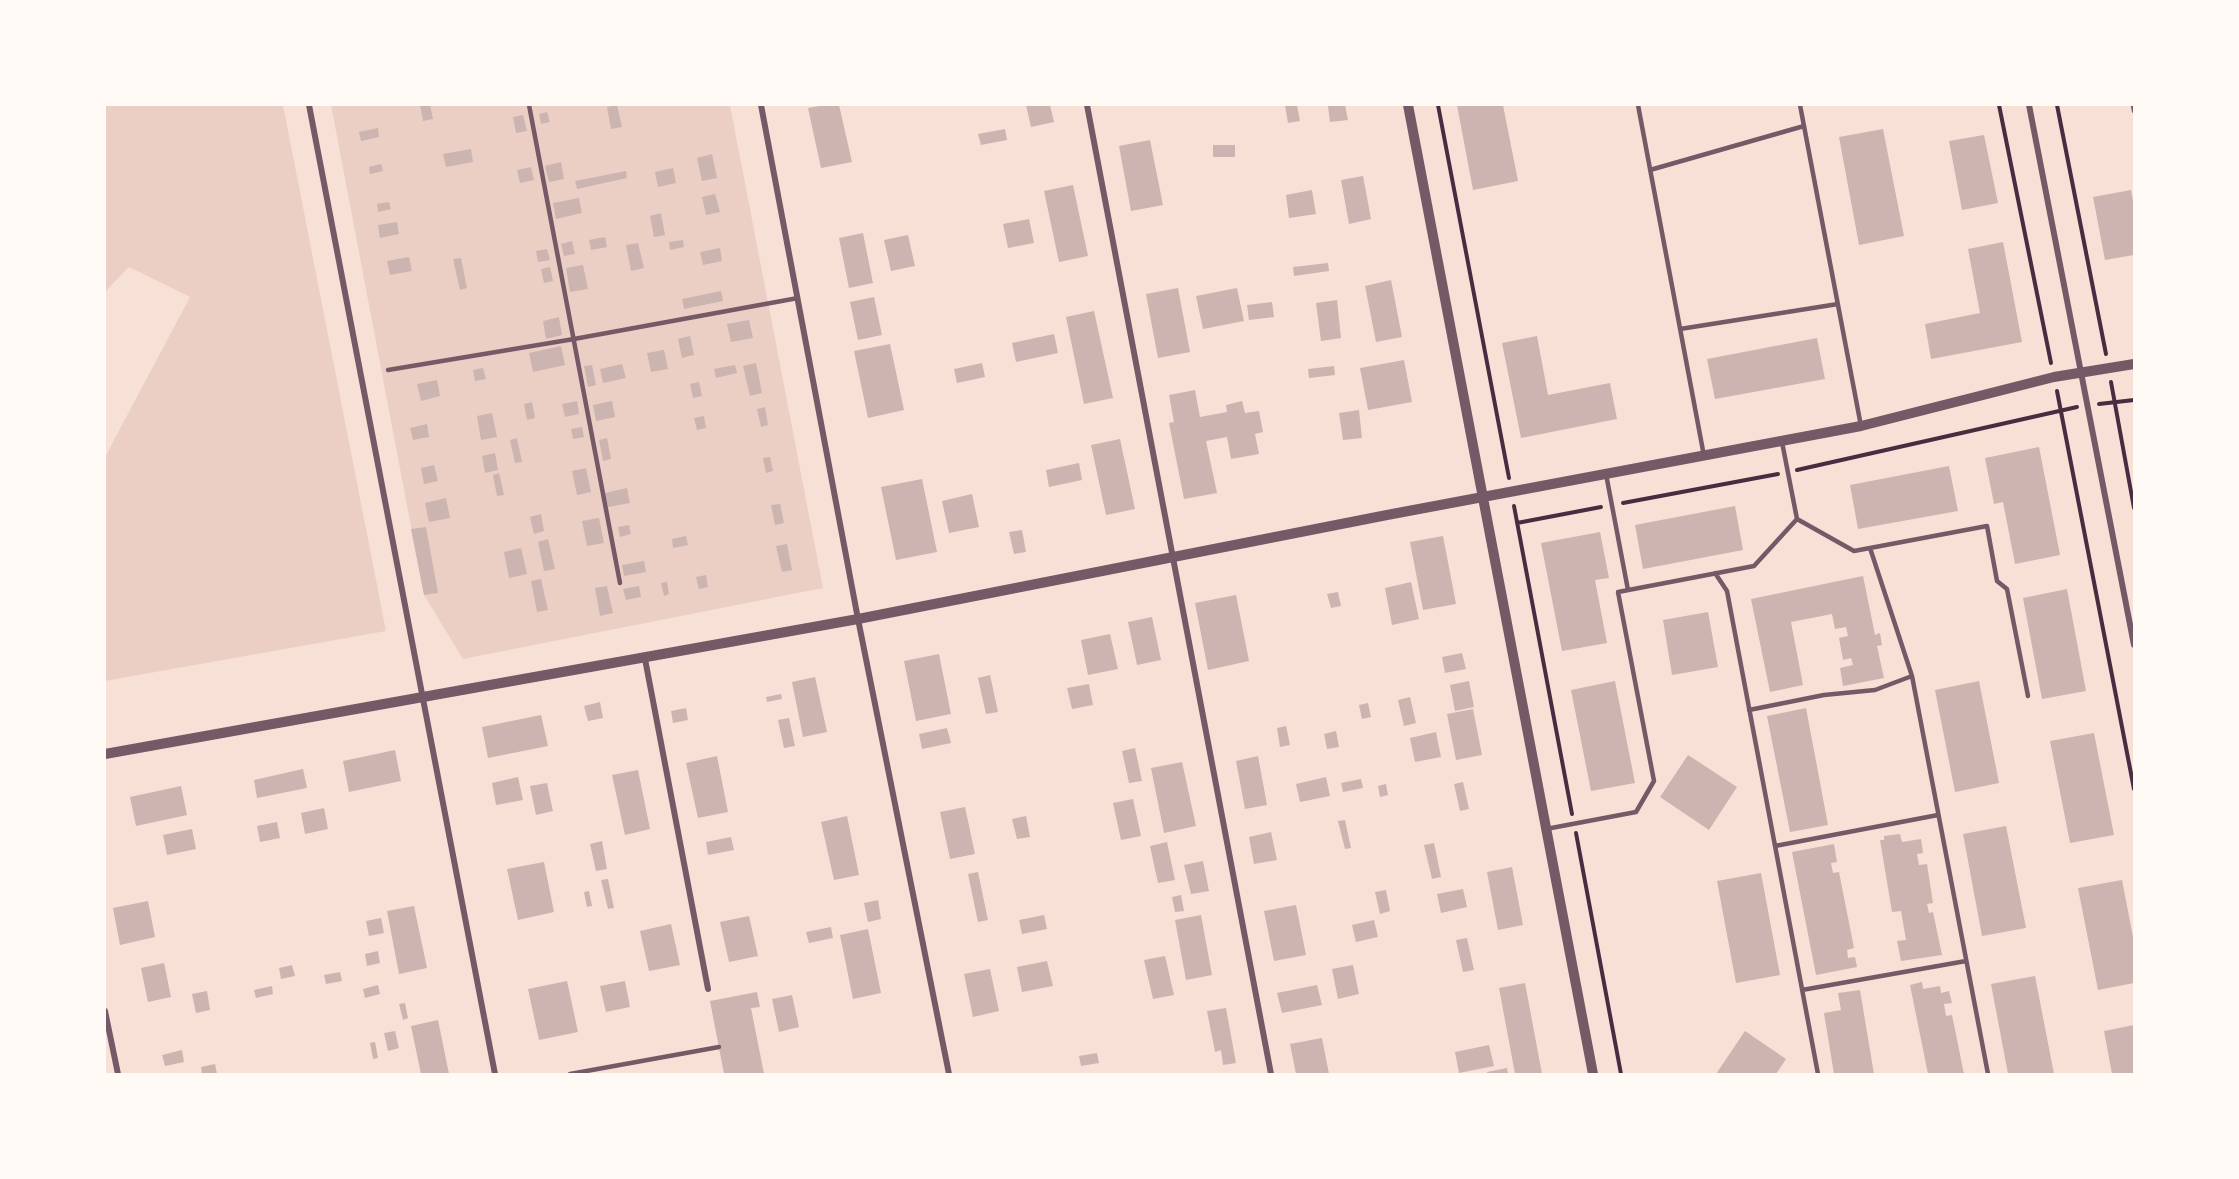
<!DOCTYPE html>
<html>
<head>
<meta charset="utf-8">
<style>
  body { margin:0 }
  #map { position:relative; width:2239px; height:1179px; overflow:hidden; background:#f7e1d7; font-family:Roboto,sans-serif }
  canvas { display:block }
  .frame { position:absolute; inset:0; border:106px solid #fffaf5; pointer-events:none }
</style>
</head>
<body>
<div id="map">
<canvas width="2239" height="1179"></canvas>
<div class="frame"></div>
</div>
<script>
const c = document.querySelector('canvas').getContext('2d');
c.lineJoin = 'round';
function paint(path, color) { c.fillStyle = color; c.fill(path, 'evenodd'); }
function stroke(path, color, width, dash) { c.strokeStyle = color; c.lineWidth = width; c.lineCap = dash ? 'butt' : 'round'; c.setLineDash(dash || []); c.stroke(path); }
paint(new Path2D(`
  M105,105H283L386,631L105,681V457L190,297L129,267L105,292Z
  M331,105H730L823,588L463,659L424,595Z`), '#ebcfc5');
paint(new Path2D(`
  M420,105H430L433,119L423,121Z
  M617,105L622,127L611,129L607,107Z
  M825,105H839L852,162L821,168L808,108Z
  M1026,105H1050L1054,122L1031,127Z
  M1285,105H1297L1300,121L1288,123Z
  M1345,105L1348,120L1330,122L1328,106Z
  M1457,105H1503L1518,181L1473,190Z
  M547,112L550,122L541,124L539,114Z
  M523,115L527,131L516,133L513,117Z
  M378,128L379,137L361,141L359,132Z
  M1005,129L1007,140L981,145L978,134Z
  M1883,129L1904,236L1859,245L1839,137Z
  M1984,135L1998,203L1962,210L1949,141Z
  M1150,140L1163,205L1131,211L1119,146Z
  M1213,145H1235V157H1213Z
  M471,149L473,162L446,167L443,154Z
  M712,154L717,178L702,181L697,158Z
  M561,162L564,179L549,182L545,166Z
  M381,164L383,171L370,174L369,167Z
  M531,167L534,180L520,183L517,170Z
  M673,168L676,183L658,187L655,172Z
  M626,171L627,178L577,189L575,181Z
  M1363,176L1371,219L1349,224L1341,180Z
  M1073,185L1088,256L1059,262L1044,191Z
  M1312,190L1316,214L1289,218L1286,195Z
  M2131,190L2134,206V255L2105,260L2093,197Z
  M715,194L720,212L706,215L702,197Z
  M579,198L582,213L556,219L553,203Z
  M389,202L391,209L378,212L377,204Z
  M661,213L665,235L654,237L650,216Z
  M1029,219L1034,243L1008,248L1003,224Z
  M397,222L399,234L380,238L378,225Z
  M863,233L873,283L849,288L839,238Z
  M908,235L915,266L891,271L884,240Z
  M605,237L607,247L591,250L589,240Z
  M683,240L684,247L670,250L669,242Z
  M572,241L575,254L564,256L561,244Z
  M2003,242L2022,342L1931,359L1925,324L1980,313L1968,249Z
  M638,243L644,268L631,271L626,245Z
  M720,248L722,261L703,265L700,252Z
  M547,249L550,260L538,262L536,251Z
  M409,257L412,271L390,275L387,261Z
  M461,258L467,288L460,290L453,259Z
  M1328,263L1329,271L1294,276L1293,267Z
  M583,265L588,289L570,292L566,268Z
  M550,267L553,281L544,283L541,269Z
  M1391,280L1402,337L1376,342L1365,286Z
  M1178,288L1190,352L1158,358L1146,294Z
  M1237,288L1244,321L1203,329L1196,296Z
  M721,291L723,301L684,309L682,299Z
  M874,297L882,335L858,340L850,302Z
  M1337,300L1341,338L1321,341L1316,303Z
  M1272,302L1274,317L1249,320L1247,305Z
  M1094,311L1113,398L1084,404L1066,317Z
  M559,317L562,335L546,339L543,321Z
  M749,320L753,338L731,342L727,324Z
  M1054,334L1058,353L1016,362L1012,343Z
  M690,336L694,355L682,358L678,339Z
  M1537,336L1548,395L1610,383L1617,419L1521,438L1502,343Z
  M1817,338L1825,379L1715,399L1707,359Z
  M890,344L904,410L868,418L854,351Z
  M561,346L565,365L533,372L529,353Z
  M664,350L668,369L651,372L647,353Z
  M1404,360L1412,402L1368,410L1360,368Z
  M756,363L762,393L750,396L743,366Z
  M982,363L985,377L957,383L954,369Z
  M622,364L626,378L603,383L600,369Z
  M592,365L596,385L588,387L584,366Z
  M735,365L737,373L716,378L714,369Z
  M1334,366L1335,375L1309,378L1308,369Z
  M483,368L486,379L475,381L473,370Z
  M437,380L440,396L421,401L417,384Z
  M699,382L702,396L693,398L690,384Z
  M1195,390L1200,417L1227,412L1226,405L1242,401L1245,413L1259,411L1263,432L1255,434L1259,454L1231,459L1227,437L1206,441L1217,493L1184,499L1169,423L1174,422L1169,395Z
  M577,401L579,414L565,417L562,404Z
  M612,401L615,417L596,421L593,405Z
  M532,402L535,418L527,420L524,404Z
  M765,407L768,425L761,427L757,409Z
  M1359,410L1362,438L1343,440L1339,413Z
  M492,413L497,437L481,440L477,416Z
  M704,416L706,428L697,430L694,418Z
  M427,424L429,437L413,440L410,428Z
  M582,427L584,437L573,439L571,429Z
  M517,438L522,462L515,463L510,440Z
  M607,438L611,459L603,461L599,440Z
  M1120,439L1135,509L1106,515L1091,445Z
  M2039,447L2060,555L2015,564L2003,502L1994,504L1985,458Z
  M495,453L498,470L485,473L482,456Z
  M770,457L773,471L766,473L763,458Z
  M1079,463L1082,480L1049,487L1046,470Z
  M434,465L438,481L424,484L421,468Z
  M1949,466L1958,511L1858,529L1850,485Z
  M586,468L591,492L577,495L572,471Z
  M499,473L504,495L497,496L493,475Z
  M922,479L937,552L896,560L881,487Z
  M627,488L630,503L608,507L605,493Z
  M972,494L979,527L949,533L942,501Z
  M446,498L450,518L429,522L425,503Z
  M780,504L784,523L775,525L771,505Z
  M1735,506L1743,550L1643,569L1635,525Z
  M541,514L544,531L534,534L530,517Z
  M599,518L604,543L587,546L582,521Z
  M629,525L631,534L620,537L618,527Z
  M426,527L438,593L424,595L411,529Z
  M1022,530L1026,552L1014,554L1009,532Z
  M1600,532L1609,578L1595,580L1607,643L1562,651L1541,543Z
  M686,536L688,545L673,548L672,539Z
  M1443,536L1456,604L1423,610L1410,542Z
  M548,539L555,569L544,571L538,542Z
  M787,544L792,570L782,572L776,546Z
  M521,548L527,574L509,578L504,552Z
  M644,561L646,572L624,576L622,565Z
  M706,575L708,587L699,589L696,577Z
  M1863,576L1875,635L1880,633L1882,645L1877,646L1884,678L1843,686L1840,668L1853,665L1851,658L1843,660L1839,638L1848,636L1846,627L1835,629L1832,614L1791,622L1803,685L1770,692L1751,599Z
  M541,579L548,610L537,612L531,581Z
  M667,582L669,594L664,596L661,583Z
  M1411,582L1419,619L1392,625L1385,588Z
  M607,586L613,613L600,616L595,588Z
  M639,586L641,597L626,600L623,589Z
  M2067,589L2086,691L2042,699L2023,598Z
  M1338,592L1341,606L1331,608L1327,594Z
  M1236,595L1249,661L1208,670L1195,603Z
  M1708,612L1718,667L1672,675L1663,620Z
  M1152,617L1161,660L1137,665L1128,622Z
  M1110,634L1118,669L1088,675L1081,640Z
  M1462,653L1466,669L1445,673L1442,657Z
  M939,654L951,714L916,721L904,661Z
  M990,675L998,712L986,714L978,678Z
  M815,677L827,732L803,737L792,682Z
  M1469,681L1474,707L1455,711L1450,685Z
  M1615,681L1635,783L1591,791L1571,690Z
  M1979,681L1999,783L1955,792L1935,690Z
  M1089,684L1093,705L1072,709L1067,688Z
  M781,694L782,699L767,702L766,697Z
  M1410,697L1416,723L1404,726L1398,700Z
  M600,702L603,718L588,721L584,706Z
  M1368,703L1371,717L1362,719L1359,705Z
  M686,708L688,720L673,723L671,711Z
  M1806,708L1828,825L1790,832L1767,716Z
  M1473,709L1482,755L1456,760L1447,714Z
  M541,715L548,746L488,758L482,727Z
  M789,718L795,746L784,748L778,720Z
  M1286,726L1290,745L1280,747L1277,728Z
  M947,728L951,743L922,749L919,734Z
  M1336,731L1339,747L1327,749L1324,734Z
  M1436,732L1441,757L1415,762L1410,738Z
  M2094,733L2114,835L2070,843L2050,741Z
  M1135,748L1142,781L1129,783L1122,751Z
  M395,750L401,781L349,792L343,761Z
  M1688,755L1737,787L1709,830L1660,797Z
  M717,756L728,812L698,818L686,763Z
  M1258,756L1267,805L1245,809L1236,761Z
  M1182,762L1196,826L1164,833L1151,768Z
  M303,769L307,788L257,798L254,780Z
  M638,770L650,829L625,835L612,775Z
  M518,777L523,800L496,805L492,783Z
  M1326,777L1330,796L1300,802L1296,784Z
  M1361,779L1363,788L1343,792L1341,783Z
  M1463,782L1469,809L1460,811L1454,784Z
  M547,783L553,811L536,815L530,786Z
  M1386,784L1388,795L1380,797L1378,786Z
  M181,786L187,815L136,826L130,797Z
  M1133,799L1141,836L1121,840L1113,803Z
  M965,807L975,854L950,859L940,812Z
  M324,808L328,829L305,834L301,813Z
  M847,816L859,875L834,880L821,822Z
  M1026,816L1030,837L1017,839L1012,819Z
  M1345,820L1351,848L1345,849L1338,821Z
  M277,822L280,838L260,842L257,826Z
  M2006,826L2026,928L1982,936L1963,834Z
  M192,829L196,849L167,855L163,835Z
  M1271,832L1277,860L1254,864L1249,837Z
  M1900,834L1902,842L1921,839L1923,853L1917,854L1919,865L1927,864L1933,903L1927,904L1929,913L1933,912L1942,955L1901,961L1897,941L1906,940L1901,911L1892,912L1880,840H1884V836Z
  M731,837L734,850L708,855L706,842Z
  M602,841L607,869L596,871L590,844Z
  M1167,842L1175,880L1158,883L1150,846Z
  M1434,843L1441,877L1432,879L1424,845Z
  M1834,844L1837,862L1831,863L1833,873L1839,872L1854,948L1847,950L1848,958L1855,957L1857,967L1816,975L1792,852Z
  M1203,861L1209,891L1191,894L1184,865Z
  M544,862L554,912L518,920L507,869Z
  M1512,867L1523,925L1498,930L1487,872Z
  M978,872L988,920L978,922L968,874Z
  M1761,873L1780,975L1736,983L1717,881Z
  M608,879L614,908L608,909L601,880Z
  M2122,880L2134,942V983L2098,990L2078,888Z
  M1463,889L1467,907L1441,913L1437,894Z
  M1386,890L1390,911L1380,914L1375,892Z
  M589,891L592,906L587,907L584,892Z
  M1181,895L1184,911L1175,912L1172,897Z
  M878,900L881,919L868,922L864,903Z
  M148,901L155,937L120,945L113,908Z
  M1296,905L1306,955L1274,961L1264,911Z
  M414,906L427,968L399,974L387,911Z
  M1044,915L1047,929L1022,934L1019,920Z
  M1201,915L1212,975L1186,980L1175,920Z
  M749,916L758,956L729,962L720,922Z
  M381,918L384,933L369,936L366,921Z
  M1374,920L1378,937L1356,942L1352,925Z
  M671,924L680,965L649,971L640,931Z
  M831,927L833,938L809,943L806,932Z
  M868,929L881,993L853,999L840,935Z
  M1467,938L1474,970L1463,972L1456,940Z
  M378,951L380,963L367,966L365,954Z
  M1165,956L1174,995L1153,999L1144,960Z
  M1047,961L1053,986L1022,992L1017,967Z
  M164,963L171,997L148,1002L141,968Z
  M292,965L295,976L281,979L279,968Z
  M1353,965L1359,994L1338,999L1332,969Z
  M990,969L999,1011L973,1017L964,974Z
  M340,972L342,981L326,984L324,975Z
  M2035,976L2054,1074H2008L1991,984Z
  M567,981L578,1032L539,1040L528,989Z
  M625,981L630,1007L606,1012L600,986Z
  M1922,982L1923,989L1940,986L1941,993L1949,991L1952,1003L1944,1004L1946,1016L1952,1015L1964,1074H1928L1910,985Z
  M1525,983L1542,1074H1515L1499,988Z
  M378,985L380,994L365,998L363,989Z
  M1317,985L1322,1005L1282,1013L1277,993Z
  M272,986L273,994L256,998L254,990Z
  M1860,990L1874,1074H1834L1824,1013L1841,1010L1838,993Z
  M207,991L210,1010L196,1013L192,994Z
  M757,992L760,1007L751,1008L764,1074H724L710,1001Z
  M792,995L799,1027L779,1032L772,999Z
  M405,1003L408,1018L403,1020L399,1004Z
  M1226,1008L1236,1063L1223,1065L1221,1050L1215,1052L1207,1011Z
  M438,1020L449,1074H421L411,1026Z
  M2134,1025V1074H2112L2104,1031Z
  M395,1031L399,1048L388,1051L384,1033Z
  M1745,1031L1786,1059L1776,1074H1716Z
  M1322,1038L1329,1074H1296L1290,1044Z
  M375,1042L378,1058L373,1059L370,1043Z
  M1489,1045L1494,1066L1459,1073L1455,1052Z
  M182,1050L184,1062L165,1066L162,1055Z
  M1097,1053L1099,1063L1081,1066L1079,1056Z
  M215,1064L217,1074H202L201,1067Z
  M1507,1068L1508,1074H1487V1072Z`), '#ccb4b1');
stroke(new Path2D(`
  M1438,105L1509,478
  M1999,105L2051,363
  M2057,105L2106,354
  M2111,382L2134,508
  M2057,391L2134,789
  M2099,404L2134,400
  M1797,470L2077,407
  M1623,503L1778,474
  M1514,506L1572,814
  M1517,523L1601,507
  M1576,833L1621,1074`), '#4a2c40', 4);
stroke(new Path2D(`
  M529,105L620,583
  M1638,105L1704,456
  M1800,105L1861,426
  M2133,105L2134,111
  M1650,170L1804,126
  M1680,329L1838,304
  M388,370L574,339L798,298
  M1782,442L1797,519L1854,551L1987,526L1997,581L2007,589L2028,696
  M1606,474L1628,590
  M1870,548L1912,676L1988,1074
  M1715,573L1727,591L1818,1074
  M1749,710L1824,695L1875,690L1912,676
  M1546,829L1636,812L1654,781L1618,592L1754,566L1797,519
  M1775,846L1938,815
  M1802,990L1966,961
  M570,1074L719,1047`), '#755966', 4.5);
stroke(new Path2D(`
  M309,105L495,1074
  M761,105L858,619L949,1074
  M1087,105L1271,1074
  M2029,105L2134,645
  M645,659L708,989
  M105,1011L118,1074`), '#755966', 6);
stroke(new Path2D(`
  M1408,105L1593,1074
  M105,754L858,619L1387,515L1861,426L2054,377L2134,364`), '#755966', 10);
</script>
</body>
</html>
